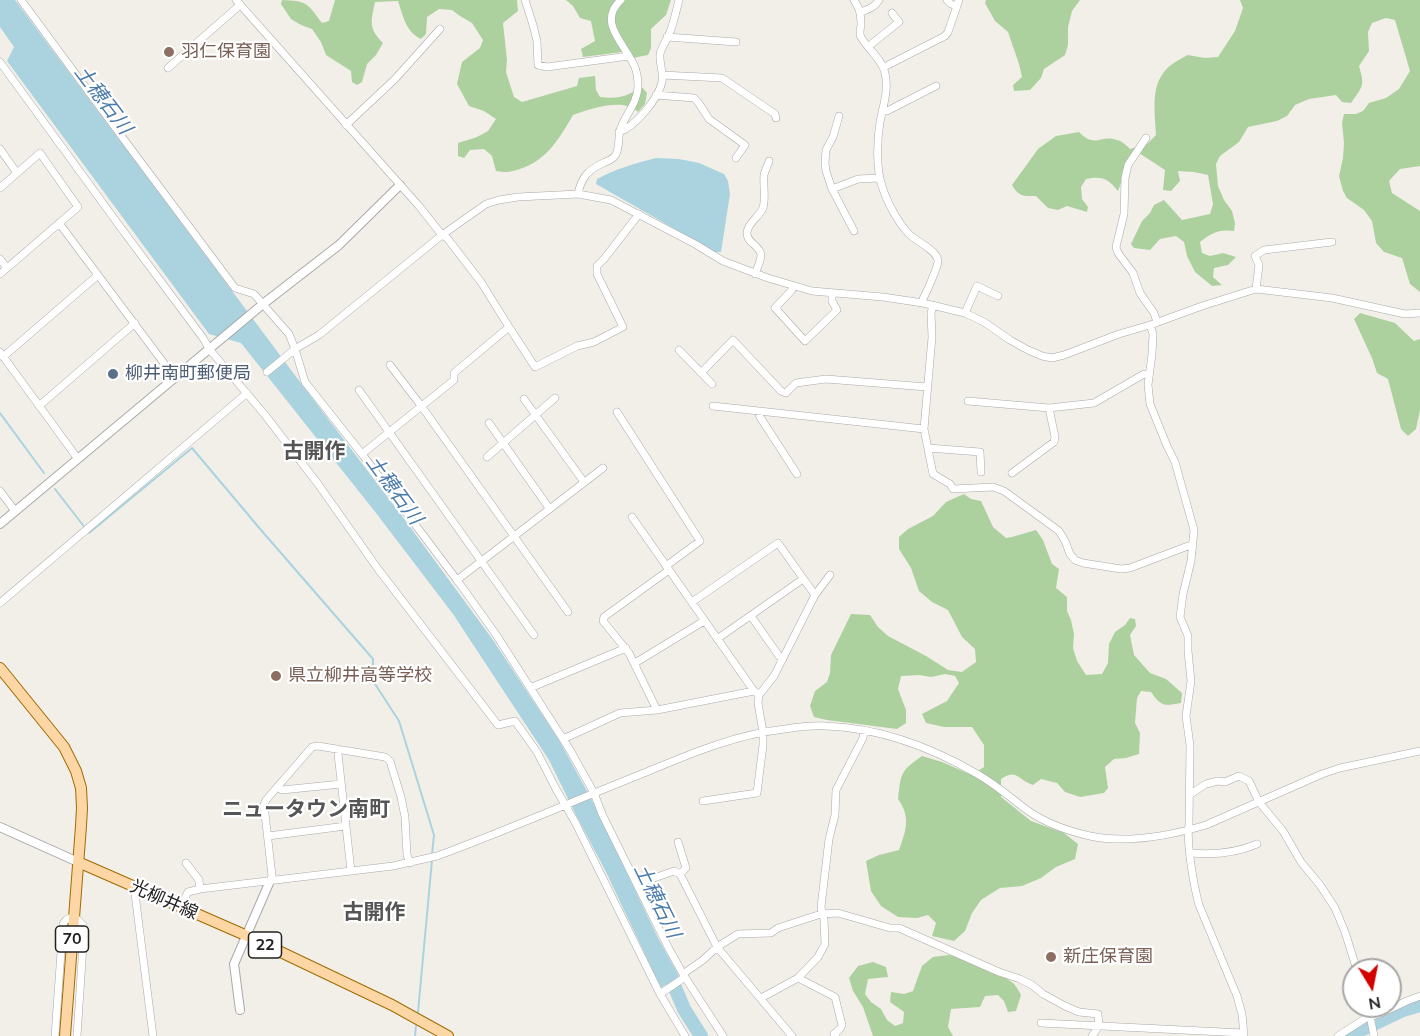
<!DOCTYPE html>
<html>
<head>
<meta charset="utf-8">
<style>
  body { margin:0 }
  #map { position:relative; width:1420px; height:1036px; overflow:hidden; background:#f2efe9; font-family:Mulish,sans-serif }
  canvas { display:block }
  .north { position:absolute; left:1342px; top:958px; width:60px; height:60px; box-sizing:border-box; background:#fff; border:2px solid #a7a7a7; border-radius:50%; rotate:170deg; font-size:16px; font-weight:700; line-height:24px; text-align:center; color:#222 }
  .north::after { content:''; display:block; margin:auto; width:21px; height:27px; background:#d40000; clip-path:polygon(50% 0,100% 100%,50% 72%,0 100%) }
</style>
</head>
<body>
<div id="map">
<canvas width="1420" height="1036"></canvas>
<div class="north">N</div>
</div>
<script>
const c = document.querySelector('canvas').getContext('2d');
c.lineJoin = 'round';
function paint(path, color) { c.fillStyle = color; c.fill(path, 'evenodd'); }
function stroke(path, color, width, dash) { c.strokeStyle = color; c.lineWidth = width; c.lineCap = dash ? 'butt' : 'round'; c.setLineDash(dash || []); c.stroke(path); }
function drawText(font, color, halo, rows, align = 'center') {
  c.font = font + ' Mulish,"Noto Sans JP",sans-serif'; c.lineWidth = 4.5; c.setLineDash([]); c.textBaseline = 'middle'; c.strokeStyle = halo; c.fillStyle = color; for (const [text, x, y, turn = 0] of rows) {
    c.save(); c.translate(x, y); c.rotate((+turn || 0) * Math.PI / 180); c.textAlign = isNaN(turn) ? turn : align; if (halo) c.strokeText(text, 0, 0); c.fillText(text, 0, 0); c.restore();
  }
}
paint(new Path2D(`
  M282,0C308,1 307,3 322,23L329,21L335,0H517L518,11L503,23L507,60L506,72L514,97L522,102L577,86L579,78L595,76L596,90L600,97C621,99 624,97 642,87L647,93L645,104L638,112C625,97 589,109 573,115C560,138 546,161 520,169C510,172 507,173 496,171L492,156L484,149L470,150L464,158L458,156V143L477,137L488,131L496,119L484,111L469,106L457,84L462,62L480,48L483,40L472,23L460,16L452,10L439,9L427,17L426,34L421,39C406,32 403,16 398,1L375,2C371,21 368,28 383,43L376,55L367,64L362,82L357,85L352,82L351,71L326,55L321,42L312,29L301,25L291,19L281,4Z
  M566,0H671L666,15L651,29V48L648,55L633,58L622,52L583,57L581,49L595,41L591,21L580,18L573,6Z
  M986,0H1080L1072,11L1068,27V45L1065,55L1044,69L1041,78L1030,90L1014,91L1013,85L1022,77L1019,64L1008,32L995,21L985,3Z
  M1240,0H1420V166L1400,169L1389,181L1392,193L1420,211V292L1410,284L1402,258L1384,252L1376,243L1372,221L1364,210L1347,198L1343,191L1339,176L1343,158L1344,143L1342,123L1344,114H1356L1363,111L1369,103L1386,98L1399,89L1410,71L1395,20L1386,18L1372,23L1368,32L1369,51L1359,66C1365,86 1363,86 1351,103L1342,102L1336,95L1309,99L1295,105L1287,116L1277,121L1248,127L1239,142L1220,156L1216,164L1218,186L1224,200L1232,211L1235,223L1234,231C1218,229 1212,233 1200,242L1202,253L1210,256L1223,253L1236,257L1228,265L1214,268L1213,277L1222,285L1212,286L1195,272L1187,256L1184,242L1176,236L1160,239L1150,250L1134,248L1131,244L1142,221L1150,213L1154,205L1164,200L1182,220L1210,214L1213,204L1208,175L1194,172L1178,171L1180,181L1171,191L1163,190L1165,170L1139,153L1130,155L1122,172L1121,183L1118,191C1107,178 1103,176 1086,179L1081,187L1082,199L1088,207L1087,212L1067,206L1058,210L1048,208L1036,196C1023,196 1019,197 1012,185L1038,149L1056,136L1079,132C1095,149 1100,134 1117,140C1122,141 1126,145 1130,149L1147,144L1156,135C1155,111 1149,82 1171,65C1176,61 1182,58 1188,55L1205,58L1218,57L1235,31L1243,8Z
  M1360,313L1395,323L1414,341L1420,339V410L1416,429L1408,436L1401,429L1388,379L1377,373L1372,358L1354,319Z
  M964,494L971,499L981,501L993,527L1006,538L1012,537L1036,530L1043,540L1052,564L1059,569L1056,588L1067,597V611L1071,620L1074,634L1073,648L1077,661L1086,675L1102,674L1108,663L1109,644L1115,632L1125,625L1130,618L1135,619L1136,626L1130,635L1134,655L1150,673L1166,679L1182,693L1181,703C1163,706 1162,707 1151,692L1141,691L1137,698L1135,723L1140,733L1139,754L1126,758L1114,759L1105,767L1108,788L1104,793L1080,797L1065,792L1057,783L1041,779L1033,785C1018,780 1017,768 1001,779V797L1031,821L1064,833L1078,844L1075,859L1056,867L1041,878L1022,886L1000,888L981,900L972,913L965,931L954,941L932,936L936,923L928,915L917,918L898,917L881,906L871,891L866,861L879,855L899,850C906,831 911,817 898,799C901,774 900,771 922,756L942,762L972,775L984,767V745L972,727H944L926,723L922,714L947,701L959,683L955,676L945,674L931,677L919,675L901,676L898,689L906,710V723L897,729L827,720L814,717L810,706L815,691L827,682L830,673L831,655L851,614L870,615L878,627L888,636L926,656L948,670L962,672L976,662L975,649L962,637L948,610L932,602L919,591L911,568L899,549V537L908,529L933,516L946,502Z
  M949,955C960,956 1004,975 1013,983C1016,986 1019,991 1021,995L1016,1011L1008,1012L1004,1001L998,995L985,996L980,1007L951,1009L948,1027L953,1036H873L863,1007L853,991L849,978L858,966L873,962L886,967L888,977L868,979L865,994L871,1002L881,1009L887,1020L895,1026L903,1023L904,1012L890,1002L891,992L904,994L913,991L922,966L933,957Z`), '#add19e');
paint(new Path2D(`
  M0,0H15L297,378L405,520L493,640L559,740L594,804L658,938L679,976L661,988L605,870L576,815L549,760L453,614L376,513L241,343L209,334L7,61L14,47L0,27Z
  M656,158L679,159L699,163L724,174L728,181L730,194L721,252H715L596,184L597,179C615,169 636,163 656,158Z`), '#aad3df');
stroke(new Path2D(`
  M0,413L44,473
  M55,489L89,533L192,448L261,530L373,659V664L366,670L399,721L434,835L432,854
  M418,1012L432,860
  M415,1036L416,1026`), '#aad3df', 2);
stroke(new Path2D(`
  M668,971L684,1009L701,1036
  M1348,1036L1403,1010L1420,1005`), '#aad3df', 14);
const minor = new Path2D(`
  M21,0L131,149L235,288L254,294L289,334L295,349L305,382L362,454L457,580L495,633L570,750L594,793L602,814L668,947L683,974L723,1036
  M236,0L419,206L442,235L447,238L481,282L509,327L454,373V380L362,454
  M525,0L533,25L537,41L538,65L547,67L629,56
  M854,0C860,9 861,15 861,26C860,28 860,33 860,35C865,47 882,58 885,73C889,90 883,106 880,122C877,140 876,169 882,186C886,200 898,223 909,234C917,242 937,250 938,261C938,267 926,293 923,299V303
  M947,0L951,4L957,6
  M861,12C869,9 875,7 879,0
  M667,37L736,42
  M869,46L899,22L892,13
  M0,62L121,228L203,338L210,350L265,415L318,484L378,569L498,725L515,721L537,752L556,789L575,822L660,994L685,1036
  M884,67L945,36L948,32L959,0
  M168,68L240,5
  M662,75L722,78L775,114L776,118
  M656,95L694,98L698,102L709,119L745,145L736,158
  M882,111H887L936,86
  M346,125L395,79L440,29
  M619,132C636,126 658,99 662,82C664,73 659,64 660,54C662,46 667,40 670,32C674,22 676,11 679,0
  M1146,138L1128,165L1125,178L1124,214L1116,247L1118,253L1133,273L1140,293L1154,313L1157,322
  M0,149L17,173
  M0,188L40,153L78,207L0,274
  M832,189L826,171L825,163L826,150L833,137L839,116
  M578,194C581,178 588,170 603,163C607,161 612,160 615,156C620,149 618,138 620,130C625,115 637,104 638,87C638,80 637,71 634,65C624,43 597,22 621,0
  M59,223L175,378
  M854,231L832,189L858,179L880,178
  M0,259L7,268
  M755,274C757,268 761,261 761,255C760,245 746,243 747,232C748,223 759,217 763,208C766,198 763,185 764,175C765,170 768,165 769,161
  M793,286L792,290L775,308L805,341L837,310L832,301V294
  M1256,289L1259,265L1255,256L1264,250L1332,242
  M933,306L931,313L932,337L924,429L933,474L950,484L953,489L993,487L1004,491L1059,531L1065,541L1070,554L1075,560L1083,563L1121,569L1130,568L1188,546H1193
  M965,313L977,286L998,296
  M1150,325L1153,334L1152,354L1148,385L1150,404L1167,446L1175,462L1194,530L1191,561L1183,594L1180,617L1188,636V651L1191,681L1186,716L1190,745L1189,824C1186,842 1194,887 1199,905L1237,996L1242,1014L1244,1036
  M509,327L535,367L577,346L594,342L623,327L597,274V266L604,259L639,214
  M679,350L712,384
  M0,352L78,459
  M3,357L98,275
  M390,365L422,407L568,612
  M267,372L295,349L319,335L442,235L486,204L499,200L518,197L578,194L611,200L695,244L723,261L768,278L812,291L883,297L923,303L965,313L984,322L1010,340L1028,350L1042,356L1052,358L1064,355L1119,334L1150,325L1202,306L1256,289L1332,298L1405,314L1420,313
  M701,373L733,340L781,391L786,393L796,383L826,379L927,387
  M359,390L534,635
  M524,399L584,482
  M968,401L1049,408L1094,403L1144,374L1149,375
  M39,406L135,323
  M713,406L924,429
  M758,411L760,417L797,474
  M617,412L700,541L666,566
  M489,423L549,508
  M928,448L980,452L981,472
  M487,457L555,398
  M1012,473L1054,442L1055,437L1049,408
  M0,491L15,511
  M632,517L754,691L757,693
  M669,570L604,617L603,621L629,653L657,710L754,691
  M457,580L603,468
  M692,602L778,543L815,595
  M0,603L247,393
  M751,616L779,656L783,659
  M717,639L803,579
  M635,663L704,621
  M530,688L626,648
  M563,739L620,713L657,710
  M338,749V754L351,871
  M277,787L282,790L341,784
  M1189,795L1206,784L1218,781L1225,782L1239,776L1249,781L1259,802L1283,831L1301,862L1320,885L1335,908L1345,932L1357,970
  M703,801L757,793L763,745V732L758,703L759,695L774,676L815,595L830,575
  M268,836L346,826
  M678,842L686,868L680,874
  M1191,853C1213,855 1236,853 1257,844
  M186,863L199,880L200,889
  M270,881L272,876L264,805L266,800L312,747L318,746L385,757L390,761L401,797L405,817L407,855L410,863
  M637,884L674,871L680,874L717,947L792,1036
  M134,886L153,1036
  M180,908L188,892L200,889L393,866L437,856C505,831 571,802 639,775C688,755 732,735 785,729C798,727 812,725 826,726C880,728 933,748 979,775C996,785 1011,798 1027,810C1045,823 1068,831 1090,836C1128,844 1169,836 1206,825L1322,774L1340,768L1420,751
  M683,974L703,960L717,947L738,934L771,933L778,928L821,914L838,913L890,928H899L999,972L1020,979L1032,985L1043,994L1065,1006L1079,1012L1098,1014L1099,1026L1092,1036
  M798,978L835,997L842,1025L840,1029L834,1034L836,1036
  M660,994L685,977
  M761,998L798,978L818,957L825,944L824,920L821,907L829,839L835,815L836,790L863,738L864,730
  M1368,1006L1374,1036
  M1041,1023L1243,1033
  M55,1036L63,924L66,920L74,916L83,925L84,930L77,1036
  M1338,1036L1366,1018L1379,1014L1407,1001L1420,996`);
const tertiary = new Path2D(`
  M0,524L263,304L339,245L400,185
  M0,827L78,862
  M240,1010L234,964L270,881`);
const primary = new Path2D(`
  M0,668L64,747L76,771L81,788L82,808L81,826L65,1036
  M78,862L245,935L392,1005L448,1036`);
stroke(minor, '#a9a9a9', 8);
stroke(tertiary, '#a9a9a9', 10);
stroke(primary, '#a06b00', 12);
stroke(minor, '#fff', 7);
stroke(tertiary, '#fff', 8);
stroke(primary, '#fcd6a4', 10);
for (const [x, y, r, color] of [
  [169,52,6,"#8d6e63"],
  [113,374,6,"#5c6f8a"],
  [276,676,6,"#8d6e63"],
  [1051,957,6,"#8d6e63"]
]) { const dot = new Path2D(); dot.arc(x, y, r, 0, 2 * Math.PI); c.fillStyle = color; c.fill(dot); stroke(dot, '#fff', 2); }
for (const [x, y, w] of [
  [72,939,33],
  [265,945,33]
]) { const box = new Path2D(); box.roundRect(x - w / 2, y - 13, w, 26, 4.5); c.fillStyle = '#fff'; c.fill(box); stroke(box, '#222', 1.5); }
drawText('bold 16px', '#222', null, [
  ["70",72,939],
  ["22",265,945]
]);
drawText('18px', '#785e54', '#fff', [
  ["羽仁保育園",181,52],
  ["県立柳井高等学校",288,676],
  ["新庄保育園",1063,957]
], 'left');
drawText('18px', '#4e5e75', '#fff', [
  ["柳井南町郵便局",125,374]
], 'left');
drawText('18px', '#222', '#fff', [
  ["光柳井線",164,900,24]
]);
drawText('italic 20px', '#4a7aab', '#fff', [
  ["土穂石川",103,100,53],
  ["土穂石川",394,490,54],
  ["土穂石川",657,901,64]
]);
drawText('bold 21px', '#555', '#fff', [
  ["古開作",314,452],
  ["ニュータウン南町",306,810],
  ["古開作",374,913]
]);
</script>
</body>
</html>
